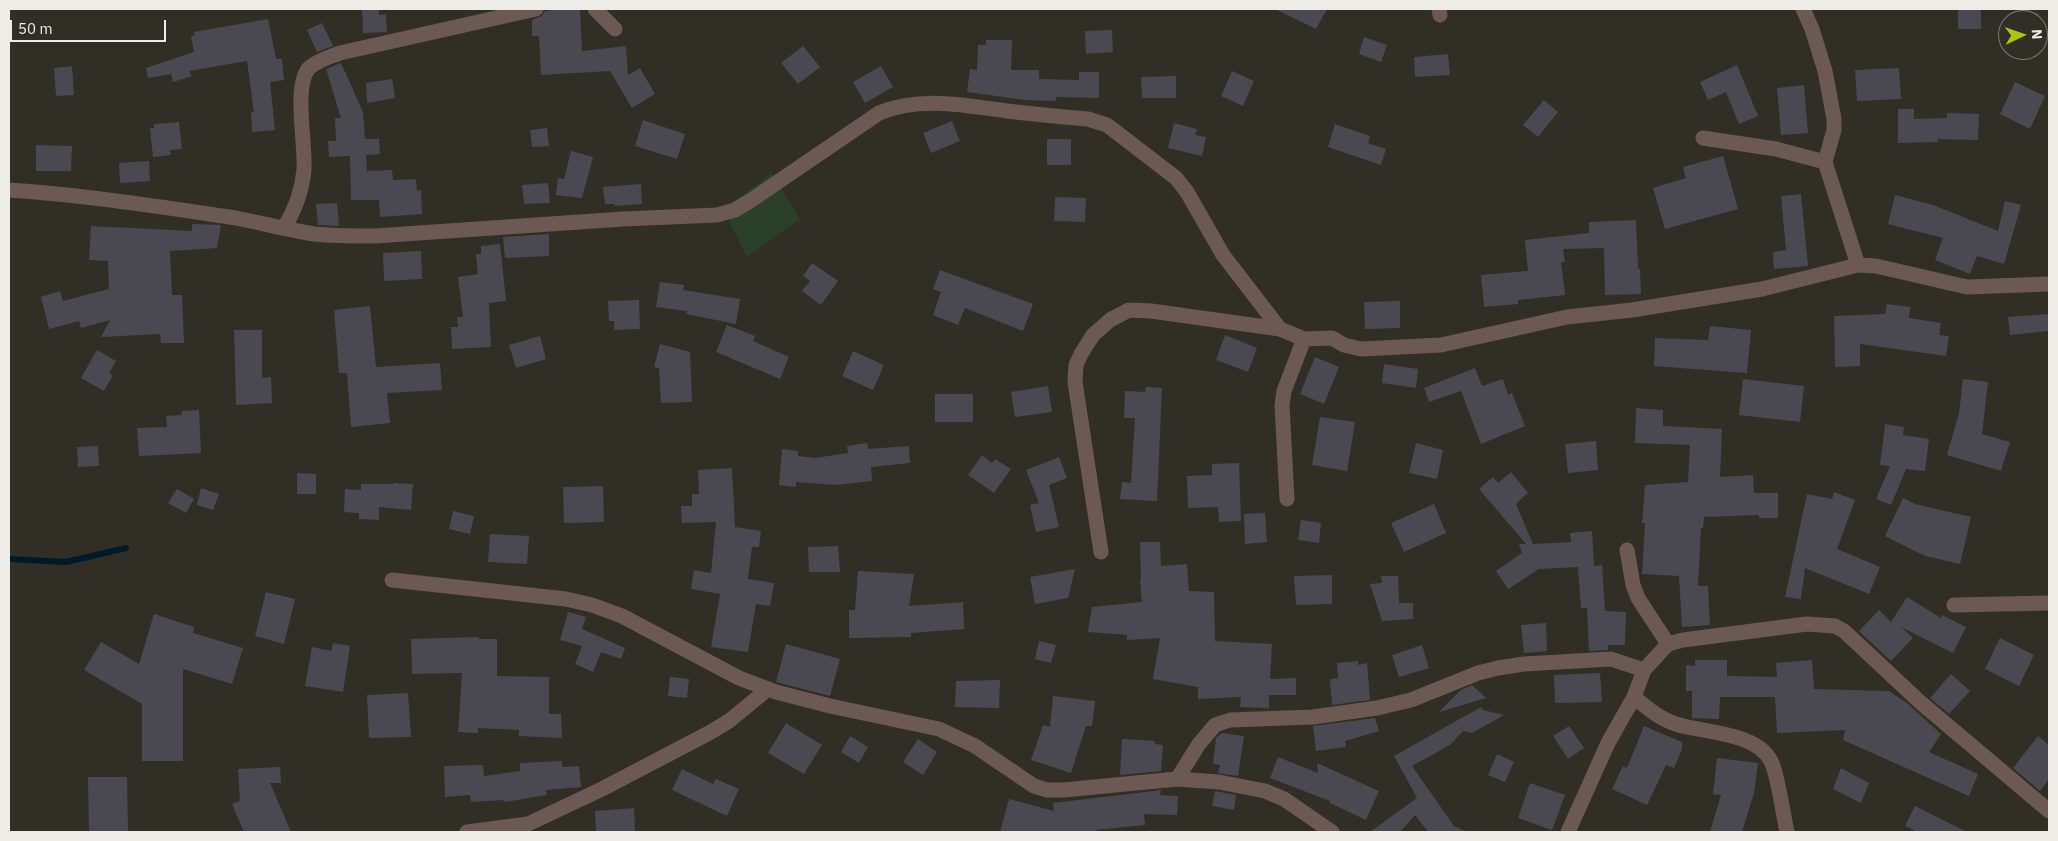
<!DOCTYPE html>
<html>
<head>
<meta charset="utf-8">
<style>
  body { margin:0 }
  #map { position:relative; width:2058px; height:841px; overflow:hidden; background:#312e25; font-family:"IBM Plex Sans",sans-serif }
  canvas { display:block }
  .frame { position:absolute; inset:0; border:10px solid #eeece6; pointer-events:none }
  .north { position:absolute; left:1998px; top:10px; width:50px; height:50px; box-sizing:border-box; background:#312e25; border:1px solid #7d7a72; border-radius:50%; rotate:87deg; font-size:14px; font-weight:700; line-height:20px; text-align:center; color:#eeece6 }
  .north::after { content:''; display:block; margin:auto; width:18px; height:22px; background:#adc60d; clip-path:polygon(50% 0,100% 100%,50% 72%,0 100%) }
  .scale { position:absolute; left:10px; top:20px; width:156px; height:22px; box-sizing:border-box; border:2px solid #eeece6; border-top:0; padding-left:6px; font-size:15px; line-height:18px; white-space:nowrap; color:#eeece6; -webkit-text-stroke:4px #312e25; paint-order:stroke }
</style>
</head>
<body>
<div id="map">
<canvas width="2058" height="841"></canvas>
<div class="frame"></div>
<div class="north">N</div>
<div class="scale">50 m</div>
</div>
<script>
const c = document.querySelector('canvas').getContext('2d');
c.lineJoin = 'round';
function paint(path, color) { c.fillStyle = color; c.fill(path, 'evenodd'); }
function stroke(path, color, width, dash) { c.strokeStyle = color; c.lineWidth = width; c.lineCap = dash ? 'butt' : 'round'; c.setLineDash(dash || []); c.stroke(path); }
paint(new Path2D(`
  M772,173L800,219L747,257L723,209Z`), '#2a4029');
stroke(new Path2D(`
  M9,559L66,562L126,548`), '#001a28', 6);
paint(new Path2D(`
  M362,9H379V15L386,14L387,32L363,33Z
  M563,9H580L582,51L626,46L628,75L640,68L655,94L632,108L610,71L541,75L539,36H532V20L542,16L545,11Z
  M1275,9H1327L1316,29Z
  M1958,9H1981V29H1958Z
  M268,19L276,59H282L284,80L270,82L275,130L252,132L251,112H254L247,61L189,71L192,76L173,82L171,74L148,78L146,68L194,52L191,36L195,35L194,32Z
  M322,23L333,46L317,52L307,30Z
  M1112,30L1113,52L1086,54L1085,31Z
  M1364,37L1387,45L1381,62L1359,54Z
  M986,40H1012L1011,70H1039V79L1079,80V72H1099V98L1056,97V101L1025,100L967,92L970,69L977,70L978,45H986Z
  M803,46L820,67L798,84L781,63Z
  M1448,54L1450,75L1415,77L1414,57Z
  M341,63L363,112L365,139H379L380,154L366,155L367,171L392,170L393,180L416,179L417,191L421,190L422,214L380,217L379,200H351L350,156L329,157L328,141H336L335,118H341L326,69Z
  M1737,65L1758,116L1739,124L1726,92L1708,100L1700,82Z
  M72,66L74,95L56,96L54,68Z
  M881,66L893,87L865,103L853,82Z
  M1899,68L1901,99L1857,101L1855,70Z
  M1232,71L1254,81L1243,106L1221,96Z
  M1176,76V98H1142L1141,77Z
  M392,79L395,98L367,103L366,83Z
  M2015,82L2045,96L2030,129L2000,114Z
  M1804,85L1808,133L1781,135L1777,88Z
  M1544,100L1558,112L1538,137L1523,125Z
  M1898,109H1914V119L1947,118V113L1979,114L1978,140L1938,139V142L1898,143Z
  M643,120L685,134L677,159L635,146Z
  M952,121L960,141L931,153L923,133Z
  M179,122L182,149L170,150L171,155L153,157L150,128H154V124Z
  M1174,123L1197,129L1195,135L1206,137L1202,156L1168,148Z
  M1335,124L1370,136L1368,143L1386,149L1381,165L1328,147Z
  M547,128L549,146L532,147L530,130Z
  M1047,139H1071V165H1047Z
  M36,145L72,146L71,171H36Z
  M571,151L593,157L582,198L556,195L558,178L564,179Z
  M1723,156L1738,209L1665,229L1653,188L1686,178L1683,167Z
  M149,161L150,181L120,183L119,163Z
  M548,183L550,203L524,204L522,185Z
  M641,184L642,204L614,206V204H605L603,187Z
  M1801,194L1808,266L1774,269L1773,252L1786,250L1781,196Z
  M1895,195L1933,205L1998,231L2005,201L2021,205L2004,264L1977,256L1970,274L1935,260L1943,238L1888,224Z
  M1055,197L1086,198L1085,222L1054,221Z
  M337,203L339,226L318,225L316,204Z
  M1636,220L1638,269H1640L1641,294L1605,295L1604,248L1563,249L1565,262H1561L1565,295L1518,300V304L1484,307L1481,275L1528,271L1525,240L1589,233V222Z
  M192,224L221,225L217,248L170,251L172,295H182L184,343H161L160,334L101,337L110,320L81,328L79,321L49,329L41,297L60,291L63,301L109,289L108,261L89,260L91,226L192,231Z
  M549,234V256L505,258L503,237Z
  M500,244L506,301L489,303L491,347L452,349L451,327H458L457,317H463L458,277L478,274L476,254H481V246Z
  M421,251L422,279L384,281L383,253Z
  M812,263L838,281L821,305L802,291L810,281L803,276Z
  M940,270L1033,304L1023,331L965,308L958,325L933,315L941,292L933,289Z
  M660,282L684,285L683,290L740,299L736,324L686,314L687,311L656,307Z
  M639,300L640,329L614,330V321H609L608,301Z
  M1400,301V328L1365,329L1364,302Z
  M1887,304L1910,307L1909,318L1941,323L1939,335L1949,336L1946,356L1860,344V366L1835,367L1834,316L1885,314Z
  M370,306L376,367L440,363L442,390L387,393L390,423L351,427L347,373H339L334,310Z
  M2049,314V331L2010,335L2008,317Z
  M727,325L755,336L753,341L789,357L780,379L716,352Z
  M1710,326L1751,330L1747,373L1654,366L1655,338L1708,340Z
  M234,330H262V378L271,377L272,403L236,405Z
  M1225,335L1257,348L1248,372L1216,360Z
  M540,336L546,359L516,368L509,345Z
  M660,344L690,352L692,402L661,403L659,368L654,367Z
  M97,350L116,361L109,373L113,375L104,391L81,378Z
  M853,351L884,365L873,390L842,376Z
  M1315,357L1339,367L1324,404L1300,394Z
  M1384,364L1418,369L1416,388L1382,383Z
  M1475,368L1482,386L1503,379L1508,395L1512,393L1525,426L1481,444L1461,391L1429,402L1424,388Z
  M1743,379L1804,386L1800,422L1739,415Z
  M1963,379L1988,382L1982,434L2010,442L2001,471L1947,455L1959,413Z
  M1048,386L1052,412L1015,417L1011,392Z
  M1146,387L1162,388L1157,501L1120,499L1122,482L1131,483L1135,418H1124L1125,391L1145,392Z
  M935,394H973V422H935Z
  M1636,408L1663,410V426L1722,429L1720,477L1753,475L1754,493H1778V518H1759V515L1704,517L1703,528H1701L1698,586H1708L1710,625L1682,627L1679,576L1642,574L1645,523H1642L1645,485L1688,482L1690,445L1635,443Z
  M199,410L201,453L139,456L137,428L167,427L166,416L182,415V411Z
  M1320,417L1355,422L1347,471L1312,465Z
  M1885,424L1904,427L1903,435L1929,439L1925,471L1906,469L1891,505L1876,499L1890,466L1880,465Z
  M1596,441L1598,470L1568,473L1565,444Z
  M867,443L868,449L909,446L910,463L871,467L872,481L836,485L796,482V487L779,485L782,449L798,451V456L815,458L848,453L847,446Z
  M1416,443L1443,450L1437,479L1409,473Z
  M98,446L99,466L78,467L77,447Z
  M982,455L992,463L995,459L1011,469L994,493L968,475Z
  M1059,457L1067,478L1049,485L1059,527L1036,532L1030,505L1039,503L1026,470Z
  M1239,463L1241,521L1219,522L1218,507L1188,508L1187,476L1212,475V464Z
  M732,468L735,527L761,531L759,547H752L748,579L774,583L770,606L756,604L748,652L711,647L720,594L691,589L694,570L711,573L716,522L682,523L681,506H692V494H699L698,470Z
  M1511,472L1528,493L1516,504L1533,544L1571,542L1570,533L1592,531L1594,566L1602,565L1605,611L1626,612L1625,645H1608V650L1589,651L1587,608H1581L1578,567L1539,569L1508,589L1496,571L1522,553L1519,544H1526L1479,489L1493,477L1498,483Z
  M297,473L316,474V494H297Z
  M394,483L413,484L411,510L379,507V520L359,519V513L344,512L345,489L361,490V484H394Z
  M603,486L604,522L564,523L563,487Z
  M201,488L219,494L213,510L197,505Z
  M177,489L194,499L186,513L168,503Z
  M1834,492L1855,500L1837,549L1880,567L1869,594L1805,568L1801,599L1785,597L1807,494L1832,499Z
  M1903,498L1915,504L1971,517L1960,564L1925,556L1885,536Z
  M1434,504L1446,533L1404,552L1391,523Z
  M453,511L474,516L470,534L449,529Z
  M1265,513L1267,542L1245,544L1244,514Z
  M1301,520L1321,523L1319,543L1298,540Z
  M490,534L529,536L527,564L488,562Z
  M1140,542H1160L1161,566L1187,564L1189,591L1214,592L1215,641L1272,644L1270,679L1296,678V695H1269V708L1240,707L1241,697L1198,699V687L1153,679L1160,638L1127,640V635L1088,632L1092,607L1142,602L1140,580H1141Z
  M838,546L840,572H809L808,547Z
  M1075,569L1068,598L1035,604L1030,577Z
  M858,571L914,574L909,606L963,602L964,629L911,633V637L849,638V610H855Z
  M1332,575V604L1296,605L1294,576Z
  M1381,576H1398L1399,603H1413V619L1382,621L1370,584L1382,583Z
  M266,592L295,599L284,644L255,636Z
  M1907,597L1941,618L1942,615L1966,627L1953,653L1901,627L1913,638L1891,661L1859,631L1879,610L1891,622Z
  M568,612L586,617L582,629L625,648L621,659L601,652L593,672L575,664L582,646L560,640Z
  M154,614L194,627L193,633L243,648L232,684L183,669V761H142V704L84,670L101,642L139,664Z
  M1546,623L1547,651L1524,653L1521,625Z
  M479,637V639H497V676L549,677V714H561L562,738L519,736V730L478,728V733L458,732L462,673L412,674L411,639Z
  M2000,638L2034,655L2019,686L1985,669Z
  M1039,641L1056,645L1051,663L1035,659Z
  M333,643L350,646L343,692L305,686L312,647L331,651Z
  M786,644L840,659L830,696L776,682Z
  M1422,645L1429,668L1399,677L1392,655Z
  M1695,660H1727V676L1777,677L1776,663L1812,660L1814,689L1889,691L1908,704L1941,734L1929,752L1978,774L1969,796L1843,740L1845,730L1777,733L1775,697H1720L1719,719L1692,718V691H1686V665L1695,666Z
  M1358,661V665L1367,663L1370,700L1332,705L1330,679L1338,678L1337,663Z
  M1600,673L1602,702L1555,703L1554,675Z
  M1951,674L1970,691L1949,714L1930,698Z
  M670,677L689,679L687,698L668,696Z
  M1000,680L999,708L955,707L956,681Z
  M1472,685L1486,698L1439,712L1461,690Z
  M408,693L411,737L369,738L367,695Z
  M1053,696L1095,701L1092,726H1086L1071,773L1031,760L1043,725L1050,727Z
  M1481,707L1483,710L1504,715L1472,733L1463,731L1450,745L1412,766L1454,826L1468,832H1428L1415,815L1400,832H1370L1417,798L1394,756Z
  M1375,718L1379,731L1345,741L1346,747L1316,751L1313,726Z
  M786,723L822,745L804,774L768,753Z
  M1569,726L1584,748L1568,759L1553,736Z
  M1644,726L1682,742V749L1674,768L1666,765L1647,805L1612,789L1623,766L1627,768Z
  M1222,733L1244,736L1238,776L1218,773L1220,765L1213,764L1216,738Z
  M850,736L868,747L859,763L841,752Z
  M2038,736L2049,745V779L2040,791L2013,768Z
  M918,739L937,752L923,775L903,762Z
  M1122,739L1155,741V744L1163,745L1161,771L1120,775Z
  M1497,754L1514,762L1505,782L1488,775Z
  M1278,757L1318,773L1317,763L1379,791L1366,820L1330,803V801L1270,778Z
  M1717,758L1758,763L1754,793L1742,832H1710L1721,795L1713,794Z
  M562,761V767L579,766L581,787L546,790L547,795L505,802L504,800L471,802L470,795L445,797L444,766L483,765L484,776L520,771V763Z
  M280,767L281,783H270L291,832H244L232,804L240,801L238,769Z
  M1841,768L1869,783L1861,803L1833,789Z
  M682,769L713,784L716,779L739,789L727,816L672,790Z
  M88,777H127L128,832H89Z
  M1530,783L1565,795L1552,830L1518,818Z
  M1161,790L1160,795L1178,796L1177,815L1144,814L1145,825L1096,830L1097,832H1000L1009,799L1054,811L1053,803Z
  M1215,791L1236,795L1234,810L1212,806Z
  M1915,806L1967,832H1918L1905,826Z
  M634,808L635,832H596L595,811Z`), '#4a4952');
stroke(new Path2D(`
  M595,9L615,29
  M1439,9L1440,15
  M1803,9L1812,29L1825,71L1834,119V130L1825,162L1858,265
  M1703,138L1776,149L1825,162
  M9,190C85,195 161,207 236,218C262,223 288,230 314,234C335,236 355,236 375,236L623,219L717,215L735,210L750,201L879,113C920,96 964,105 1007,111C1034,114 1061,117 1088,119L1107,125L1176,178L1187,192L1223,255L1280,329L1304,339L1332,338L1344,345L1361,349L1441,345L1567,317L1632,310L1762,289L1858,265L1876,266L1967,287L2049,284
  M284,228C295,210 302,191 304,170C306,146 293,86 309,68C318,60 330,57 340,53L536,9
  M1287,499L1282,405L1284,391L1304,339
  M1627,550L1633,585L1638,598L1668,644
  M1101,552L1075,382L1076,365L1081,354L1093,335L1110,320L1129,310L1151,311L1280,329
  M392,580L566,599L592,605L622,616L739,678L776,692L830,706L939,729L975,746L1034,786L1047,790H1064L1177,779L1219,782L1265,791L1284,799L1332,832
  M1954,605L2049,603
  M1634,697C1647,708 1660,719 1676,724C1703,733 1756,732 1771,761C1778,775 1783,814 1787,832
  M1177,779L1199,744L1215,725L1230,720L1313,717L1377,708L1411,700L1478,673L1498,668L1524,664L1611,659L1644,670
  M467,832L528,824L602,789L709,733L729,721L768,689
  M1568,832L1608,743L1634,697L1644,670L1668,644L1683,640L1807,624L1835,626L1844,631L1920,702L2049,811`), '#6c5954', 15);
</script>
</body>
</html>
